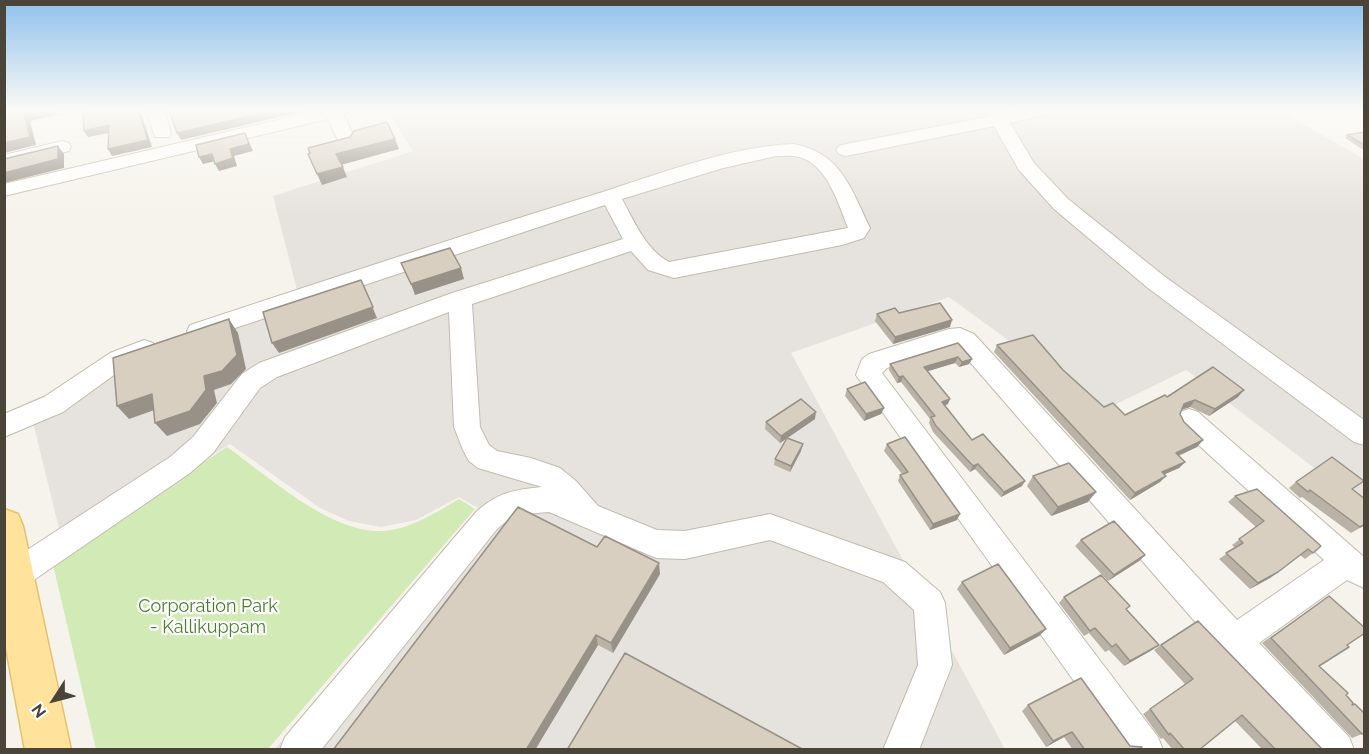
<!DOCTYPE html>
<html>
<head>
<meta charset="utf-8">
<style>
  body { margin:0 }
  #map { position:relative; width:1369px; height:754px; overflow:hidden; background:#f6f3ec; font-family:Raleway,sans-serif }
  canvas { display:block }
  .frame { position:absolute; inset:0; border:6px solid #4b4439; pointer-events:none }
  .north { position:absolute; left:24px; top:670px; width:60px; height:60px; -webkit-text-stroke:4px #fff; paint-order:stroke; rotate:234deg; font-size:16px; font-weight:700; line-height:24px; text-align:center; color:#4b4439 }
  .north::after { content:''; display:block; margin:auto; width:21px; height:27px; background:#4b4439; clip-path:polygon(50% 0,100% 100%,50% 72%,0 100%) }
</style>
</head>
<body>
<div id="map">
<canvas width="1369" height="754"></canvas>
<div class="frame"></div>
<div class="north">N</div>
</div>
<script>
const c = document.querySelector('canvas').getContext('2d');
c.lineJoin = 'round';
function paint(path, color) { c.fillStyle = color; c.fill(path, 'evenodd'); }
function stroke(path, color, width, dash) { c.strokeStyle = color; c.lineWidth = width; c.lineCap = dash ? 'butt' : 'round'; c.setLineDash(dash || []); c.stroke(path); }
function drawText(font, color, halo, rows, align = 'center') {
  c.font = font + ' Raleway,sans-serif'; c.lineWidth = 4.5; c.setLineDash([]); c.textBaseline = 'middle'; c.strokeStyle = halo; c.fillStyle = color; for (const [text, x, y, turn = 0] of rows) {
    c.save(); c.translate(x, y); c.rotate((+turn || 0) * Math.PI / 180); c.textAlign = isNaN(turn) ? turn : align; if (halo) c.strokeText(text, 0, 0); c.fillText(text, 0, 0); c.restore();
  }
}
paint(new Path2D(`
  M386,110H1279L1364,159V506L1186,370L1104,410L949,297L791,353L1005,749H275L478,508L459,497L416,520L381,527L349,521L320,508L230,444L64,549L28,402L298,294L273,196L413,151Z`), '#e6e2dd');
paint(new Path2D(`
  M227,447C268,476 331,534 383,531C411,529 435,513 459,499L475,509L268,749H96L52,560Z`), '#d2eab5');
const minor = new Path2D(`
  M146,110H164L171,133L169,137H155Z
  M240,110H279L276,114C263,117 250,122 240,110Z
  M320,110H352L344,115L356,141L354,145H340L328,119L4,196V184Z
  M986,110L1011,112L1052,110L1049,114L1010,123L1034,163L1068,199L1164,276L1364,420V445L1354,442L1148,288L1054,209L1019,170L994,126L846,156L839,154L836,150L839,146L846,144L992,116Z
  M62,141L69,143L71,147L69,151L4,167V155Z
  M793,144C841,152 851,189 870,228L864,238L842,245L674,278L648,270L631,251L472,304L480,427L489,445L497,451L531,458L560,468L576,481L598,506L657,530L685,531L770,514L905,562L940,592L945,603L952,665L919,750H883L918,665L914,610L883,582L770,540L685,559L656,558L549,512L514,515L497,529L321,750H280L285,737L477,511C499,492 514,490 542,487L478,468L469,461L463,450L454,427L449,312L277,377L260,388L213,453L190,473L25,586L14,591L4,587V565L170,457L193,437L242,374L259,363L452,293L623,239L605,205L199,340L190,337L187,331L190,325C324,281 456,237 590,196C654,176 726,147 793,144ZM776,156C783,156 792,155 799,157C827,164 839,205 848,228L669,262C646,250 634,221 622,199L723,168Z
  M960,328L974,334L1237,620L1324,560L1180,428L1176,420L1180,412L1189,409L1198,412L1364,557V588L1347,580L1259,643L1349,737L1354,750H1311L1222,653L956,346L887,368L882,373L1158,737L1163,750H1123L856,375L862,359L869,354L949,329Z
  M144,340L153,343L156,349L153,355L118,372L63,412L4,437V414L44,397L110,353Z`);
const major = new Path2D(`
  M4,509L18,514L23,526L71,750H25L4,637Z`);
stroke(minor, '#c2bbae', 2);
stroke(major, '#e6c16a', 3);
paint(minor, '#fff');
paint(major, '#ffe39c');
paint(new Path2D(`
  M1365,132V151L1345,138L1347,135Z
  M899,313L950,327L893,344L875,321L877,314Z
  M958,343L972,359L969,364L959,367L955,363L927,371L948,404L945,406L972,440L1022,486L1001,497L975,469L970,472L933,432L929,423L930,419L901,382L897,383L889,370L890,364Z
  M997,345L1063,370L1104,407L1125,415L1167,397H1238L1209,416L1190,407L1181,410L1180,414L1184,422L1203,440L1197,447L1179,456L1185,462L1179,468L1165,474L1160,482L1130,500L994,352Z
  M847,389L884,408L881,414L864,421L845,396Z
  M815,419L787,438L801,451L790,472L774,465L775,459L787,438L780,443L765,429L766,422Z
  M887,444L957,520L930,530L898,481L900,475L902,474L884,451Z
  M1033,476L1088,502L1051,516L1027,486Z
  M1296,482L1353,489L1365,525L1351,533L1302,497L1300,498L1289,488Z
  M1235,496L1313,553L1305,559L1300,555L1270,578L1250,589L1219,559L1235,548L1232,545L1256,527L1228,502Z
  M1081,540L1145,555L1139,561L1108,581L1075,546Z
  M597,547L660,574L613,653L598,645L535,750H333Z
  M962,582L1046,629L1039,636L1004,655L957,589Z
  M1329,596L1347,645L1319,666L1346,695L1352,705L1362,734L1352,738L1262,643Z
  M1064,597L1130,606L1126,609L1152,650L1124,666L1109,650L1105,652L1089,633L1084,636L1059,603Z
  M1161,645L1320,750H1263L1235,721L1199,750H1173L1163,738L1161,739L1143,714L1185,684L1154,650Z
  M1028,705L1130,746L1137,750H1073L1064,737L1046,747L1022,711Z`), '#bab2a6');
paint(new Path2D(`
  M36,110H56L57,115L30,121L36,145L4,153V143L24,113Z
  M138,110H143L141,112L152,147L112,156L108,149Z
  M276,110H309L181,140L177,133Z
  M109,125L114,132L88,137L84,131Z
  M245,133L253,151L234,156L237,166L219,171L215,164Z
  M395,139L399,149L341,165L336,154Z
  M58,146L64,154V168L4,183V173Z
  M212,154L216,161L203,164L199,157Z
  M343,167L347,177L322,185L317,174Z
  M461,268L464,279L415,295L411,284Z
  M361,280L377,318L279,353L272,343Z
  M229,319L238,333L246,369L231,384L214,390L217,403L200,424L167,436L155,423L204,376Z
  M952,320L950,327L893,344L895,337Z
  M958,357L955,363L922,373L924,367Z
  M972,359L969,364L959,367L962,362Z
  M903,376L901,382L897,383L899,377Z
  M1244,390L1238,397L1209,416L1215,409Z
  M152,394L163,407L129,419L117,406Z
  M950,399L948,404L940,407L942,402Z
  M1195,400L1190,407L1178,411L1184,404Z
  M884,408L881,414L864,421L866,414Z
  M816,412L815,419L780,443L781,436Z
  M1203,440L1197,447L1170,459L1176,453Z
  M803,444L801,451L790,472L791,466Z
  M1185,462L1179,468L1156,478L1162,472Z
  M978,464L975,469L970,472L973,466Z
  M1166,476L1160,482L1130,500L1135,493Z
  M1025,481L1022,486L1001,497L1004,492Z
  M1096,492L1088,502L1051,516L1058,507Z
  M960,514L957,520L930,530L933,524Z
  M1145,555L1139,561L1108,581L1114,575Z
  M659,563L660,574L613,653L611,643Z
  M1278,572L1270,578L1250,589L1258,583Z
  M1046,629L1039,636L1004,655L1010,648Z
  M596,635L598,645L535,750H526Z
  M1159,645L1152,650L1124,666L1130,661Z
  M1072,732L1064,737L1046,747L1053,741Z`), '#979187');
const building = new Path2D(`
  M4,110H36L24,113L30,137L4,143Z
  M94,110H138L148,140L108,149L109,125L84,131L83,113Z
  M169,110H242L258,112L268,110H276L177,133Z
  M387,122L395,139L336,154L343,167L317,174L308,154L310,153L308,148L350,137L354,131Z
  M1365,132V145L1347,135Z
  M245,133L249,144L230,149L233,158L215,164L212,154L199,157L196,145Z
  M58,146V159L4,173V159Z
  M450,248L461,268L411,284L401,263Z
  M361,280L373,307L272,343L263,312Z
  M940,303L952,320L895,337L877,314L895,308L899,313Z
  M229,319L237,355L222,371L204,376L206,390L190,411L155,423L152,394L117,406L113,358Z
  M1033,335L1063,370L1104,407L1113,403L1125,415L1165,395L1167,397L1213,367L1244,390L1215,409L1195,400L1184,404L1180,414L1184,422L1203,440L1176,453L1185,462L1162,472L1166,476L1135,493L997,345Z
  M958,343L972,359L962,362L958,357L924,367L950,399L942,402L972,440L983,434L1025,481L1004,492L978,464L973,466L936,426L931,417L935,416L903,376L899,377L890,364Z
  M865,382L884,408L866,414L847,389Z
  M801,399L816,412L781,436L766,422Z
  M905,437L960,514L933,524L900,475L908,472L887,444Z
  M787,438L803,444L791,466L775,459Z
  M1332,457L1364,481L1352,489L1365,499V524L1360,527L1310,490L1308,492L1296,482Z
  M1069,463L1096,492L1058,507L1033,476Z
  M1257,489L1321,546L1313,553L1308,549L1278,572L1258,583L1226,553L1243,543L1239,539L1264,521L1235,496Z
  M518,507L597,547L605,536L659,563L611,643L596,635L526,750H333Z
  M1114,521L1145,555L1114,575L1081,540Z
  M998,564L1046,629L1010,648L962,582Z
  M1101,575L1130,606L1126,609L1159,645L1130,661L1116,644L1112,647L1095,628L1090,631L1064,597Z
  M1329,596L1365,628V633L1347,645L1349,647L1319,666L1348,693L1346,695L1353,703L1352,705L1355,704L1365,714V733L1362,734L1271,638Z
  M1198,621L1321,748L1320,750H1276L1242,715L1199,750H1185L1170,733L1169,735L1150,709L1193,679L1161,645Z
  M625,653L804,750H567Z
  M1081,678L1130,746L1142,747L1137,750H1085L1072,732L1053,741L1028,705Z`);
paint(building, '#d8cfc1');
stroke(building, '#979187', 1.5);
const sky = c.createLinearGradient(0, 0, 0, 216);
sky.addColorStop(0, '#8fc1ec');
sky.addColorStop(0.51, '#fbfaf6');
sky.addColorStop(1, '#fbfaf600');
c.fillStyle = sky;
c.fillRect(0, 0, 1369, 216);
drawText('18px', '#4a7f2a', '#fff', [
  ["Corporation Park",208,607],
  ["- Kallikuppam",208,628]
]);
</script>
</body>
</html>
